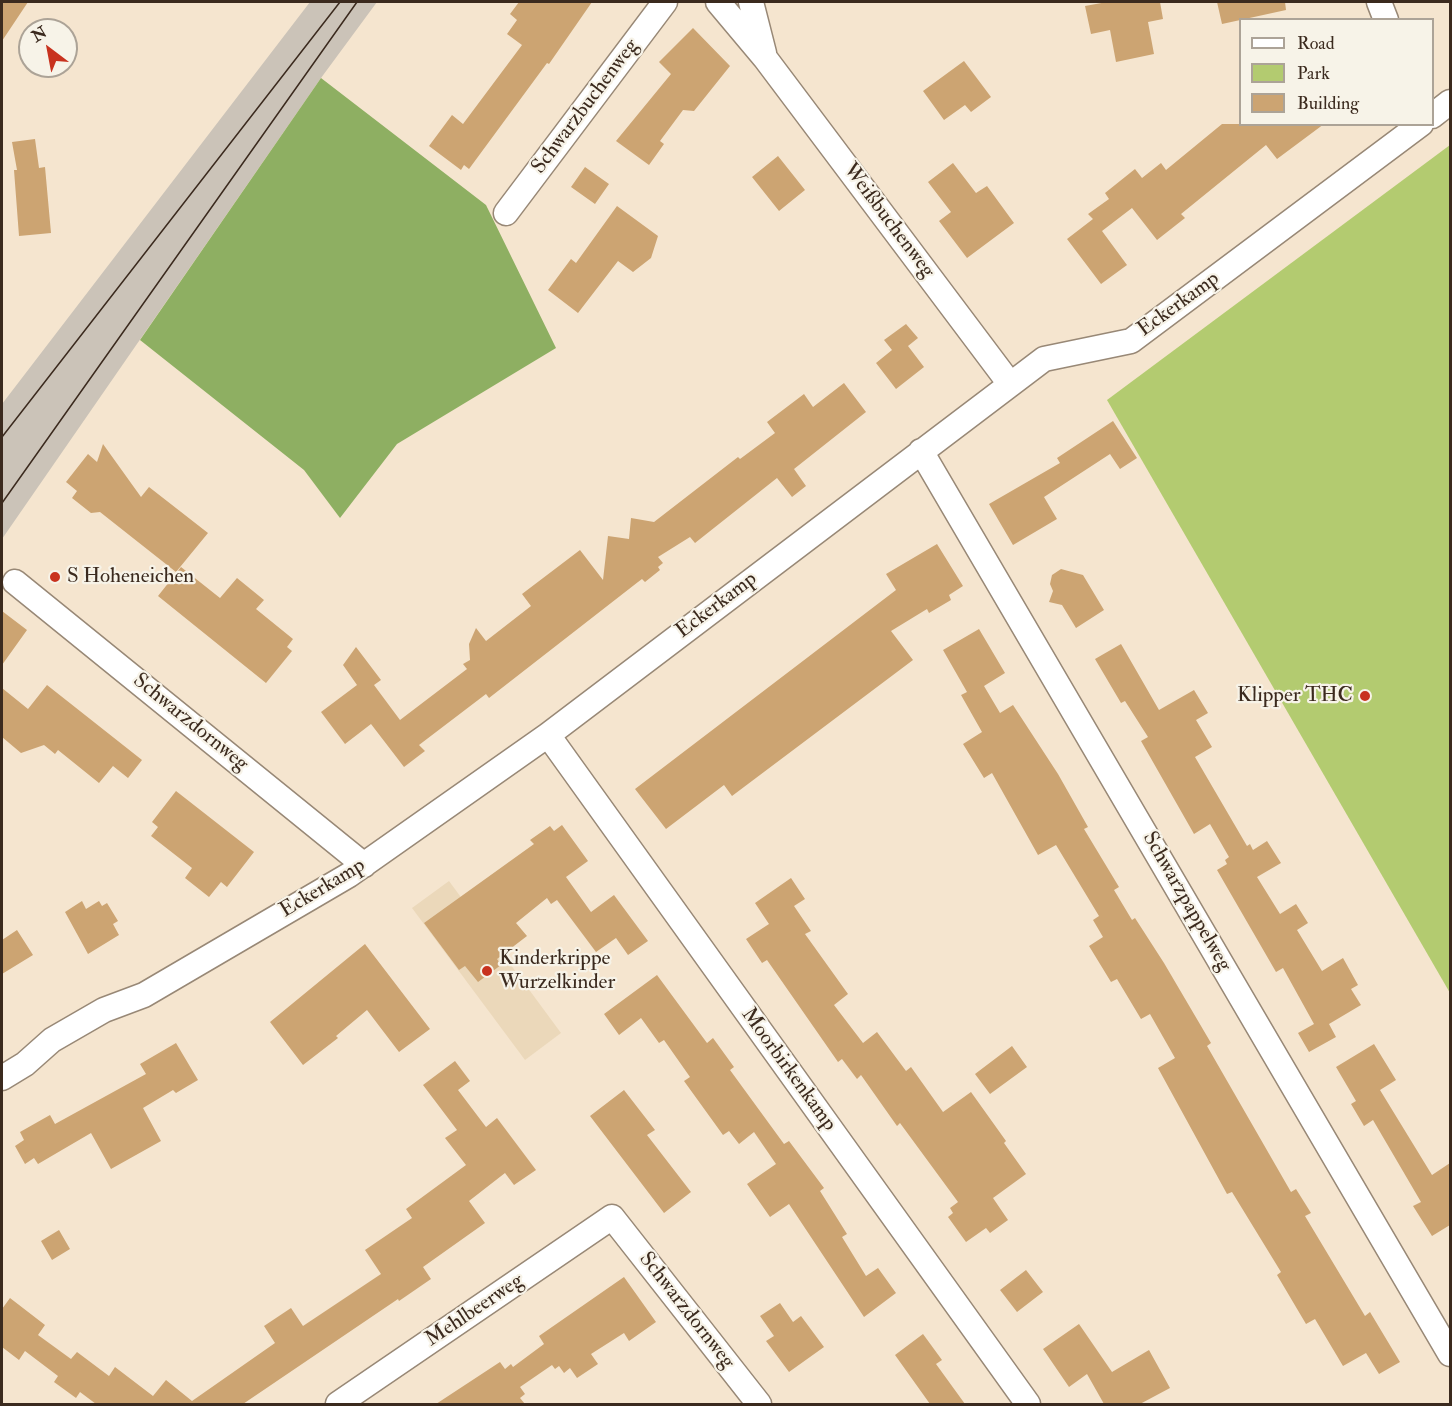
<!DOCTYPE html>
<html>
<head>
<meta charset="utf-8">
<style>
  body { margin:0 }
  #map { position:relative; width:1452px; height:1406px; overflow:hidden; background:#f5e5cf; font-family:"IM FELL Double Pica",serif }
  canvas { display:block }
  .frame { position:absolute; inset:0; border:3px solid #3b2a1e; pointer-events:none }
  .legend { position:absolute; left:1239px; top:18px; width:195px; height:108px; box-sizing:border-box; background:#f7f3e8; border:2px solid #aca397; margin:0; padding:8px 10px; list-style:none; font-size:18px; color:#3b2a1e }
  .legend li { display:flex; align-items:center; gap:12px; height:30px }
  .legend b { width:30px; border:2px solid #aca397 }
  .north { position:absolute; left:18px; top:18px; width:60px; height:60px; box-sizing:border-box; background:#f7f3e8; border:2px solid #aca397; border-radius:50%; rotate:328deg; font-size:16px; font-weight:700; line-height:24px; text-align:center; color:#3b2a1e }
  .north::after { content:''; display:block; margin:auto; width:21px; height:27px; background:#c8321e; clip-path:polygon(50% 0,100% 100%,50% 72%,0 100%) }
</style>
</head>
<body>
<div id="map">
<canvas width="1452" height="1406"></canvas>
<div class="frame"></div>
<ul class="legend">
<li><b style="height:8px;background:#fff"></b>Road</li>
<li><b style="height:16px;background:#b3cb70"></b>Park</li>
<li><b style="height:16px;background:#cca472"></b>Building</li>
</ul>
<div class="north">N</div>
</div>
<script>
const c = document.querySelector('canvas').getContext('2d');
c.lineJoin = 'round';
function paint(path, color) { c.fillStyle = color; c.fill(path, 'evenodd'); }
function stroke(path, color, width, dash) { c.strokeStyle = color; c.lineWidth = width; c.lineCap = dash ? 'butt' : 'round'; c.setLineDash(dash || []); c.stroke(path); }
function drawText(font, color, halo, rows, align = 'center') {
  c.font = font + ' "IM FELL Double Pica",serif'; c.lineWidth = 4.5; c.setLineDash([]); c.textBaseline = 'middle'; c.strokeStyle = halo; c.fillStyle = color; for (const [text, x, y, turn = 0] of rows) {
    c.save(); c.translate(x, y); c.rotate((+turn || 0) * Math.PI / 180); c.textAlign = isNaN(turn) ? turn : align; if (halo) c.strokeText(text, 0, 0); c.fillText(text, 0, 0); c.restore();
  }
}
paint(new Path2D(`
  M449,881L561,1033L525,1060L412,908Z`), '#ebd8ba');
paint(new Path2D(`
  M310,2H377L321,78L2,539V404Z`), '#cbc3b8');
paint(new Path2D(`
  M1450,145V993L1107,400Z`), '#b3cb70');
paint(new Path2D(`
  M321,78L486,205L556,348L397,444L340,518L304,470L140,340Z`), '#8eaf62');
paint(new Path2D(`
  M2,2H28L2,41Z
  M519,2H592L549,64L547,63L469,169L464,165L461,170L429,146L452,115L463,124L522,45L507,34L517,20L510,14Z
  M1107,2H1160L1163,19L1148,22L1154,54L1116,62L1110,30L1091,34L1085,6Z
  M1217,2H1285L1286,10L1222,24Z
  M693,28L730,66L694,111L683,110L660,141L664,144L649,165L616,141L671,74L659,62Z
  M964,61L991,97L971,112L965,105L944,120L923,91Z
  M1222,124H1324L1277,159L1266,145L1181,214L1185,218L1157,240L1132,208L1102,231L1127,265L1101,284L1067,239L1093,219L1088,214L1109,199L1105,193L1135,169L1142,178L1161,163L1166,170Z
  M35,139L39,168L45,167L51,233L19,236L14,170H17L12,142Z
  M778,156L805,190L779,211L752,177Z
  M953,163L976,193L987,186L1014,223L967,258L939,221L951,212L928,182Z
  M585,167L609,184L595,204L571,187Z
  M617,206L658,236L651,258L633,272L618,261L578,313L548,290L571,259L576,263Z
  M906,324L918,338L908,346L924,367L896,389L876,363L892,350L884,340Z
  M844,383L866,412L794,469L806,486L792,497L777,478L695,543L690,537L658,557L663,563L658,567L660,570L645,582L642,579L638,582L489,698L486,694L419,745L425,751L404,767L371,724L345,744L321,712L357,685L343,665L356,647L381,680L374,685L400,720L467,669L463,664L470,660L469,644L476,628L486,641L531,606L522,594L580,550L603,580L608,536L629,539L631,518L654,522L738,457L740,459L775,433L767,422L804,394L813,407Z
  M1113,421L1137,458L1120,469L1110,454L1044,497L1057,519L1013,545L989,504L1060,463L1057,458Z
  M103,444L141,497L149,487L208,533L176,572L100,512L91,513L72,498L77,491L66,482L88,454L97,462Z
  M937,544L963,586L949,595L951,600L929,613L927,609L891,631L913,660L732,796L724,785L666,829L635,789L896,590L886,574Z
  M181,567L220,598L237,578L264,600L256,609L293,639L287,647L292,651L266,683L158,596Z
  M1061,569L1083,575L1104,610L1076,628L1062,605L1049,602L1053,591L1050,584L1052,575Z
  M2,611L27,630L2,665Z
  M979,629L1005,673L984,686L1000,713L1013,705L1058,774L1088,827L1084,829L1119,887L1114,890L1132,920L1135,918L1164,963L1211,1043L1207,1046L1291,1192L1296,1189L1311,1213L1305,1216L1365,1316L1370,1312L1400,1362L1379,1374L1366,1353L1343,1366L1315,1319L1306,1324L1277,1275L1281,1272L1232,1192L1227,1194L1158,1068L1175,1058L1150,1014L1141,1019L1117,979L1111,982L1089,946L1103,937L1093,920L1099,916L1056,845L1038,855L992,773L984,778L963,744L982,732L961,695L967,692L943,650Z
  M1121,644L1159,710L1194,690L1208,713L1196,720L1212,747L1195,757L1247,846L1250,844L1253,850L1267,841L1281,863L1257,877L1280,914L1296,904L1308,923L1297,930L1322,971L1343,958L1358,985L1351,989L1361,1005L1329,1024L1336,1037L1309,1052L1298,1033L1314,1024L1283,968L1276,972L1217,870L1227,864L1225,860L1229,857L1210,824L1194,834L1141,741L1148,737L1125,701L1121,703L1095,659Z
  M47,685L142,760L128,778L113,766L99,783L58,750L55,754L44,745L21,753L2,737V688L28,709Z
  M176,791L254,852L227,887L221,882L209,897L185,878L192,868L151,836L158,827L152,822Z
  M562,825L588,861L566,877L591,912L614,895L648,941L628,955L616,938L596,952L557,900L551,904L547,898L516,923L527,936L497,959L501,965L478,982L465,966L459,970L424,923L534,844L530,840L550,826L554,831Z
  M791,878L805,899L794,906L811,931L805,934L848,994L834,1005L863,1043L877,1032L906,1071L911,1067L943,1112L971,1092L1006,1141L1004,1143L1026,1174L993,1198L1008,1220L990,1233L986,1228L966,1242L948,1217L953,1213L950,1208L958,1202L900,1123L897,1126L861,1075L857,1079L842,1059L838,1062L767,960L762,963L746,939L769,924L755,903Z
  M82,901L86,909L99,901L102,906L107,903L118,921L113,924L119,935L88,954L65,912Z
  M17,930L33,955L2,974V940Z
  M365,944L430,1029L399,1052L367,1010L336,1036L338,1038L303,1065L270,1022Z
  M657,975L707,1043L713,1038L734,1067L730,1070L784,1144L789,1141L824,1188L820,1191L847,1234L842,1237L866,1276L878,1268L896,1293L864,1317L789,1204L770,1217L747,1184L776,1164L754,1132L739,1144L729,1131L723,1135L684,1081L690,1077L664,1040L659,1043L641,1018L619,1035L604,1014Z
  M176,1043L198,1080L176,1093L173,1090L143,1108L161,1141L111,1169L91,1133L38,1164L34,1158L25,1164L15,1146L24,1140L20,1132L50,1115L55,1124L146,1074L140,1064Z
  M1374,1044L1396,1080L1380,1090L1432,1175L1450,1163V1225L1432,1236L1413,1206L1421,1202L1373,1120L1364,1126L1351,1104L1356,1101L1336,1067Z
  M1012,1046L1027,1067L990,1094L975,1074Z
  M455,1061L470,1081L458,1090L486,1127L497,1118L536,1170L514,1185L505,1173L469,1201L485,1223L423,1267L431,1279L399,1301L398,1299L243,1404H96L80,1392L76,1398L54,1382L58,1376L25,1351L19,1360L2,1347V1309L10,1298L45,1325L38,1335L71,1359L77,1352L109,1376L115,1367L153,1396L166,1380L192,1401L275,1343L264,1326L291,1308L303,1326L381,1274L365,1250L412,1218L406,1209L466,1165L445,1138L457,1130L423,1085Z
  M624,1090L655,1130L647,1135L691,1192L664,1213L590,1116Z
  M59,1230L70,1249L52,1260L41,1241Z
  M1026,1270L1043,1292L1017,1312L1000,1290Z
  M624,1277L656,1322L629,1341L624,1333L591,1354L598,1364L577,1378L570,1368L564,1373L559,1366L555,1369L552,1365L520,1387L525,1394L520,1398L525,1404H436L500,1362L505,1369L511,1364L513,1367L544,1344L539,1336Z
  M780,1303L793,1322L801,1316L824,1347L789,1372L766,1341L774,1336L760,1316Z
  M1079,1324L1112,1372L1149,1350L1170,1388L1140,1404H1104L1087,1374L1069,1387L1043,1349Z
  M923,1334L942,1360L936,1364L965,1404H930L895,1355Z`), '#cca472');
const street = new Path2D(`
  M718,2L765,58L1010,384
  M751,2L764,53
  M1379,2L1386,20
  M1432,116L1450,102
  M506,213L665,2
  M921,451L1450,1354
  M15,582L364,865
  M548,735L1028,1404
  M2,1078L25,1064L52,1040L104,1010L144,995L349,875L548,735L1044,359L1131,341L1421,124
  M338,1404L612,1217L759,1404`);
stroke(street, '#988876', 27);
stroke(street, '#fff', 24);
stroke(new Path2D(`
  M2,437L340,2
  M2,503L357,2`), '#3b2a1e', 1.5);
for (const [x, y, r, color] of [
  [55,577,6,"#c8321e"],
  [1365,696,6,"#c8321e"],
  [487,971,6,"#c8321e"]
]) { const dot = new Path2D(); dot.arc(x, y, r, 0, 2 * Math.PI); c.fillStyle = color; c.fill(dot); stroke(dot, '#f7f3e8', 2); }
drawText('21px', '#3b2a1e', '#f7f3e8', [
  ["Schwarzbuchenweg",586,107,-53],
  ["Weißbuchenweg",888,221,53],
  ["Eckerkamp",1179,305,-36],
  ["Eckerkamp",717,606,-37],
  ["Schwarzdornweg",190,723,39],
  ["Eckerkamp",323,889,-31],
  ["Schwarzpappelweg",1186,902,60],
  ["Moorbirkenkamp",788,1070,54],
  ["Mehlbeerweg",475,1311,-34],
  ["Schwarzdornweg",686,1311,52]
]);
drawText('21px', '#3b2a1e', '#f7f3e8', [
  ["S Hoheneichen",67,577],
  ["Klipper THC",1353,696,"right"],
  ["Kinderkrippe",499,959],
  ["Wurzelkinder",499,983]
], 'left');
</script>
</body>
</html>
